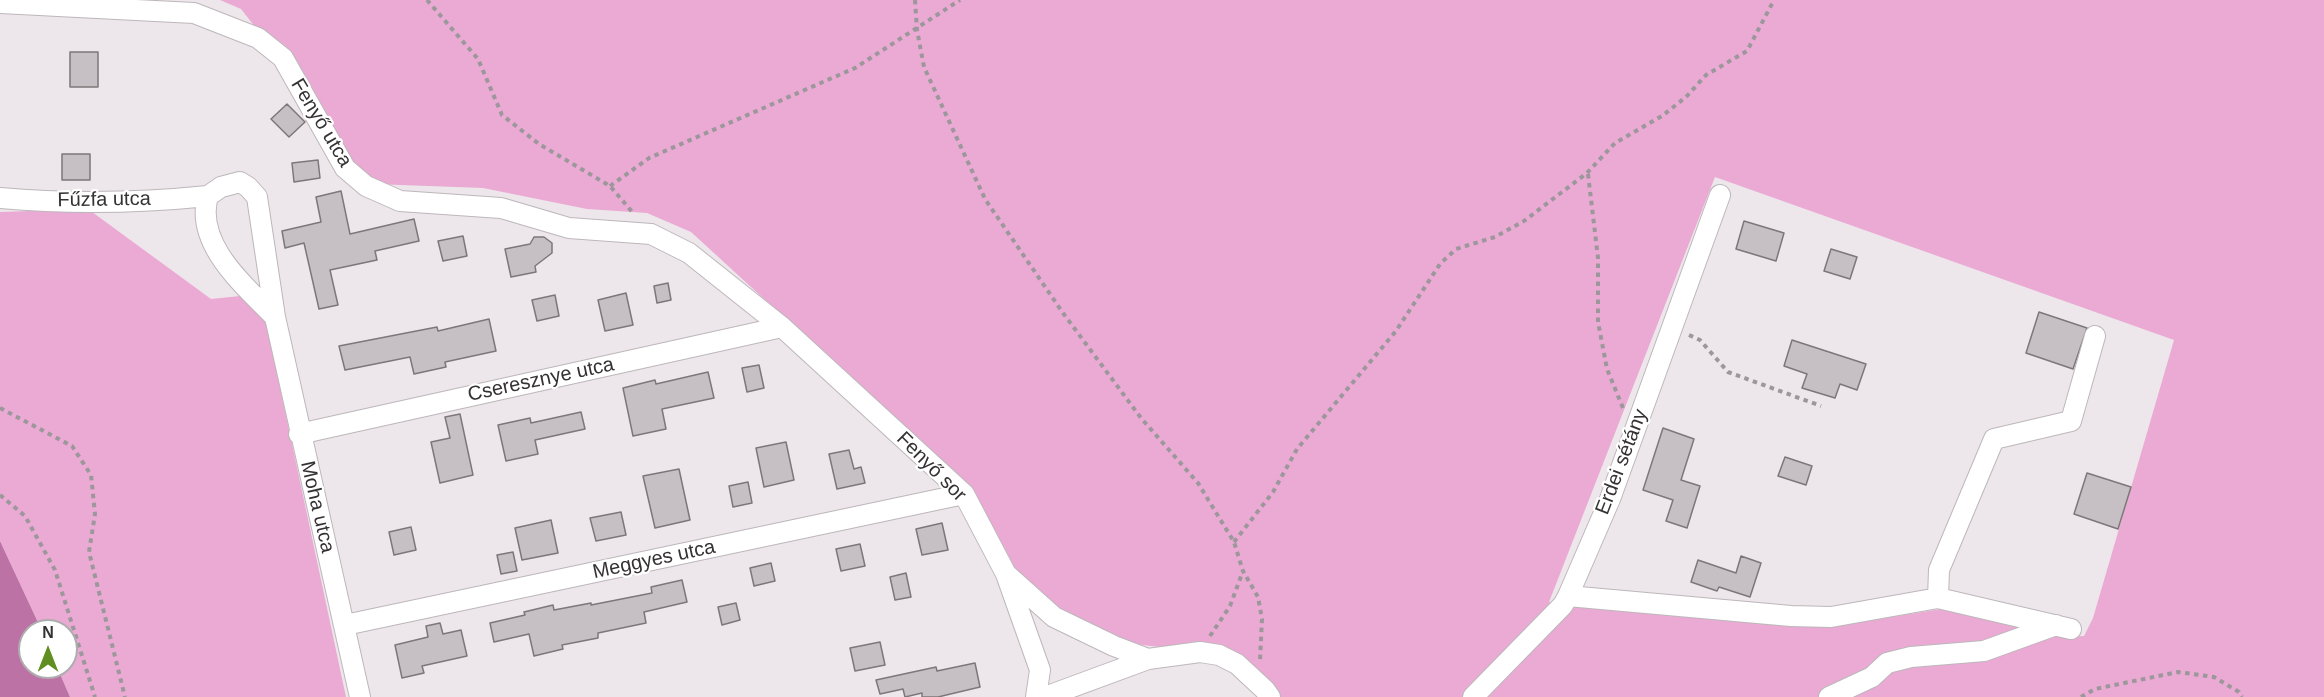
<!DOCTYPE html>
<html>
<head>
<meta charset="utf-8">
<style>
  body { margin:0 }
  #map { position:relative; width:2324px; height:697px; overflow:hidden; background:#ede7eb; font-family:Helvetica,sans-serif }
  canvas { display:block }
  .north { position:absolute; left:18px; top:619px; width:60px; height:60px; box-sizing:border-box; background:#fff; border:2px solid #aeadae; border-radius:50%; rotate:0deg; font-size:16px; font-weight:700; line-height:24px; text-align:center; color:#353234 }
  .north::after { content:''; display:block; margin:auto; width:21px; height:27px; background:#608e21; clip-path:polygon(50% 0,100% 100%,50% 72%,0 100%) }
</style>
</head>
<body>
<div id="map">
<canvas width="2324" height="697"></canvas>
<div class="north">N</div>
</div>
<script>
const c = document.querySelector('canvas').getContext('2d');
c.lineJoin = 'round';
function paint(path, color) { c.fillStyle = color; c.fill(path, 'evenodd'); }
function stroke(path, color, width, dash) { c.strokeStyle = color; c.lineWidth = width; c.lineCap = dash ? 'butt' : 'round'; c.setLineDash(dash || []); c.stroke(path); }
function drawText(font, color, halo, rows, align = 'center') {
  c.font = font + ' Helvetica,sans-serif'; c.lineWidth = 4.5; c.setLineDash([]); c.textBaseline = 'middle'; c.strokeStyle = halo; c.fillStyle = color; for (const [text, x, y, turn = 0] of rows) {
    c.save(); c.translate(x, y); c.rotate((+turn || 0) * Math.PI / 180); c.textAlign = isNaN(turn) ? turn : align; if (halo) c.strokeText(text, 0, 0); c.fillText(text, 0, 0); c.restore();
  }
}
paint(new Path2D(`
  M220,0H2324V697H1264L1242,669L1200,652L1110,641L1067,615L1018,574L992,529L954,473L691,232L647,213L587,209L483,188L346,183L274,51L241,9ZM1715,177L2174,340L2093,618L2084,636L2063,637L1941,609L1829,627L1563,605L1549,602Z
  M88,209L211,299L260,294L346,697H70L57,667H66V631H42L0,541V212Z`), '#eaaad4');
paint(new Path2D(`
  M0,541L42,631H30V667H57L70,697H0Z`), '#bd72a5');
const building = new Path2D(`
  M70,52H98V87H70Z
  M287,104L305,122L289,137L271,119Z
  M62,154H90V180H62Z
  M318,160L320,178L294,182L292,163Z
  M341,191L350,234L414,219L419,241L375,251L377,260L330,270L338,305L319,309L304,243L285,248L282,231L321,222L316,197Z
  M1744,221L1784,233L1776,261L1736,249Z
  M463,236L467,256L443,261L438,241Z
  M534,237H544L552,243V253L535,266L536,272L511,277L505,249L530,244Z
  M1831,249L1857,257L1850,279L1824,271Z
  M668,283L671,300L657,303L654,286Z
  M626,293L633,325L605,331L598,300Z
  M555,295L559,316L537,321L532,300Z
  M2039,312L2087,328L2073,369L2026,353Z
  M489,319L496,351L445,362L446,367L414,374L410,357L345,370L339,346L437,327L438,331Z
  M1792,340L1866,364L1857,390L1840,384L1835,398L1802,388L1807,374L1784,366Z
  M759,365L764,388L747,392L742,368Z
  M708,372L714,398L662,409L666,429L633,436L623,388L655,380L656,384Z
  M581,412L585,429L535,440L538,454L506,461L498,425L530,418L531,423Z
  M460,414L473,475L440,483L431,442L450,438L445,417Z
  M1663,428L1694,439L1681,480L1700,486L1687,528L1666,521L1673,500L1643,490Z
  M786,442L794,480L764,487L756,448Z
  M849,450L854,469L861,467L865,483L837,489L829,454Z
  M1785,457L1812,466L1806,485L1778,476Z
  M679,469L690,520L655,528L643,476Z
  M2087,473L2131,487L2118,529L2074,514Z
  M748,482L752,503L733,507L729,486Z
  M621,512L626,535L596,541L590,518Z
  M551,520L558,553L522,560L515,528Z
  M942,523L948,550L922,555L916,529Z
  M411,527L416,550L394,555L389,532Z
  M860,544L865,566L841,571L836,549Z
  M513,552L517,571L501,574L497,555Z
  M1741,556L1761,563L1750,597L1719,587L1717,591L1691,582L1698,560L1736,573Z
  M771,563L775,581L754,586L750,568Z
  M906,573L911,597L895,600L890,577Z
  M682,580L687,602L644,612L646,623L598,633V638L562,645L563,649L534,656L529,634L494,642L490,623L525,615L524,612L553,605L554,610L591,603V605L652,593L651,587Z
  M736,603L740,620L722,625L718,607Z
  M440,623L443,634L461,630L467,656L422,666L424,673L402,678L395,645L428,637L426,626Z
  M880,642L885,665L855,671L850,648Z
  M975,663L980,687L938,697H922V693L905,697L903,689L880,694L876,680L936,667L937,671Z`);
paint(building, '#c6c0c4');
stroke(building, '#7d777a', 1.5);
const street = new Path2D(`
  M0,3L194,13L258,38L283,58L345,168L366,186L400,201L501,208L569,228L651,234L689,253L782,327L964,494L1006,574L1054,617L1114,646L1148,659L1200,652L1219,655L1237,664L1265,690L1270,697
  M0,198C68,204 139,203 208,196
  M275,317C245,286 194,244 208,196L221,187L240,182L248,187L257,197L275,317L360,697
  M299,434L782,327
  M1007,577L1040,670L1036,697
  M1568,596L1791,616L1831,617L1938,598L1939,570L1994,439L2071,421L2095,336
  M1938,598L2071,629
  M345,625L964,494
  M1045,697L1148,659
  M1473,697L1563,605L1568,596L1610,499L1720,195
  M1829,697L1872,677L1887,663L1911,657L1984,651L2056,625`);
stroke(street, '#bdb7bb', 22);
stroke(new Path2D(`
  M427,0L478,59L502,115L539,144L610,186L634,214
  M915,0L917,30L924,67L985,199L1063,313L1141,418L1198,483L1234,542L1243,571L1258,597L1262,619L1260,660
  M1588,174L1598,258V322L1607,369L1623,408
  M610,186L649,158L855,68L960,0
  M1689,335L1700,340L1728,372L1821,406
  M0,408L72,446L91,475L95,514L89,552L125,697
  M0,495L25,516L55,570L95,697
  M1234,542L1273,492L1297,449L1396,331L1440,264L1456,249L1495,237L1524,221L1587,173L1615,143L1662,116L1686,97L1706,75L1747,51L1774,0
  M1210,636L1230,606L1243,571
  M2081,697L2095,689L2178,672L2214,677L2239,692L2242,697`), '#9c979a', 4, [4.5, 4.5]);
stroke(street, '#fff', 20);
drawText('20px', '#353234', '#fff', [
  ["Fenyő utca",321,123,59],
  ["Fűzfa utca",104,200,-1],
  ["Cseresznye utca",541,380,-12],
  ["Erdei sétány",1622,462,-69],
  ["Fenyő sor",931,467,45],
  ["Moha utca",317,507,77],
  ["Meggyes utca",654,560,-12]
]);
</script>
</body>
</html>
